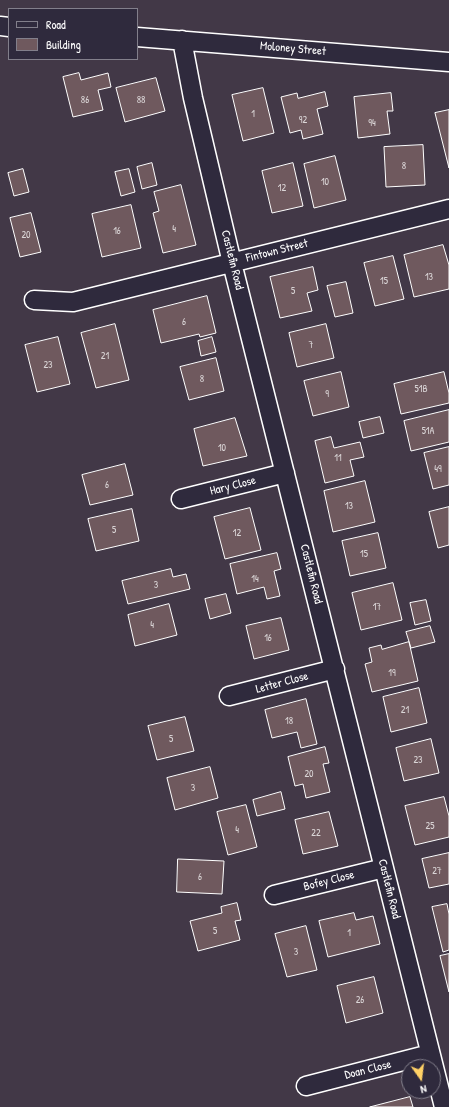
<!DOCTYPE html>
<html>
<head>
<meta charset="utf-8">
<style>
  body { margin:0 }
  #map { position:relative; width:449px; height:1107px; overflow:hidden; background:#423847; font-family:"Patrick Hand",sans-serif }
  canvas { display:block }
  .legend { position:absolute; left:8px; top:8px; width:130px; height:52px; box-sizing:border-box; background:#2f2a3d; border:1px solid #827f8b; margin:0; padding:5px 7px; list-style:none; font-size:12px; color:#fff }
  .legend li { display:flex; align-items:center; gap:8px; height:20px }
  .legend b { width:20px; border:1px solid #827f8b }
  .north { position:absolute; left:401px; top:1059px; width:40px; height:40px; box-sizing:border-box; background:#2f2a3d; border:1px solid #827f8b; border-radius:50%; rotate:166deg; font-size:11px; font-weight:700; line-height:16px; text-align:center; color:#fff }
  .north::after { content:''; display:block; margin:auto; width:14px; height:18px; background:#ffd166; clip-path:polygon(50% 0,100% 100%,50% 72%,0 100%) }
</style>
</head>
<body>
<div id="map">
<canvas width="449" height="1107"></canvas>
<ul class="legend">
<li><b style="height:5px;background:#2f2a3d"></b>Road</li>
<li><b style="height:11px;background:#6f595e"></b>Building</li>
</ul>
<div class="north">N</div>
</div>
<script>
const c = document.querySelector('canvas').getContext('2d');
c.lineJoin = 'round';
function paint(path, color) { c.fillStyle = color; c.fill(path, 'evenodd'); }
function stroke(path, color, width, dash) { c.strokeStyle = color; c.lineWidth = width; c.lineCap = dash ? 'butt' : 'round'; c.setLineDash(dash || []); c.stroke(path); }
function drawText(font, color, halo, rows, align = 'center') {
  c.font = font + ' "Patrick Hand",sans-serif'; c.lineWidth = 4; c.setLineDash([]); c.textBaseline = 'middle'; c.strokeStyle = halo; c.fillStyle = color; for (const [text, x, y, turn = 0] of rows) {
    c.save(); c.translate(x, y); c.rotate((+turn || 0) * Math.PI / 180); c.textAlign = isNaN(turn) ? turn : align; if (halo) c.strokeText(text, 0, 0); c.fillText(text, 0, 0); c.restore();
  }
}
const building = new Path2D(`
  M79,73L81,80L108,73L111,87L98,90L103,110L73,117L63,77Z
  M156,78L165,111L125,122L116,88Z
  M263,88L274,133L243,141L232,95Z
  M325,92L328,106L317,109L323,134L303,139L301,130L290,133L281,97L297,93L298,98Z
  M391,93L393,111H387L390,134L358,138L354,97Z
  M449,110V168L435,113Z
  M423,145L425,185L386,187L384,147Z
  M335,156L346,200L314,208L304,164Z
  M152,163L157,185L142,189L137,167Z
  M293,163L303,206L272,213L262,171Z
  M23,169L29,192L14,196L8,173Z
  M129,169L135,192L121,196L115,172Z
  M181,185L196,245L163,253L153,213L159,211L154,192Z
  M131,205L141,248L102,257L92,214Z
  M31,213L41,252L20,257L10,218Z
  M443,245L449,265V289L414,297L404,255Z
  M393,256L404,299L375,306L364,263Z
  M313,267L318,290L307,293L312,311L280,318L270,277Z
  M346,282L353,313L335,317L327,286Z
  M207,296L216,333L200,337L199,334L161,343L153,310Z
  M115,324L129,380L96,388L81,333Z
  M326,324L334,358L297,367L289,333Z
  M58,337L70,384L37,392L25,345Z
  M212,337L216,352L201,356L198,341Z
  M216,358L224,391L189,400L180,367Z
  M341,372L349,407L313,416L304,381Z
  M444,372L449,393V403L401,414L394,384Z
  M449,410V442L411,451L404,421Z
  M380,417L384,433L363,438L359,422Z
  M235,418L247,456L203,466L194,429Z
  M331,437L334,448L360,442L364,457L350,460L354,476L325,483L315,441Z
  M449,447V485L433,489L424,453Z
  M125,464L133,495L90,505L82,475Z
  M365,481L375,522L333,532L324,491Z
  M449,507V545L438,548L429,512Z
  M250,508L261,550L225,559L214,517Z
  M132,509L139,541L96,551L88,519Z
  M378,533L386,568L350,576L342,541Z
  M277,553L281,569L274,571L280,596L267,599L264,587L237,594L230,564Z
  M171,569L173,577L186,574L190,589L128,604L122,581Z
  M393,583L402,620L361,630L352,593Z
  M226,594L231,613L210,619L205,599Z
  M426,600L431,621L415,625L410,603Z
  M169,604L177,635L135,646L128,615Z
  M281,618L289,650L254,659L246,626Z
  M430,626L435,642L411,648L406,632Z
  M409,642L418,681L372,692L365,664L372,662L369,648L381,645L382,649Z
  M419,688L427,723L391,732L383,697Z
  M306,699L317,744L301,748L297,732L272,738L265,710Z
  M185,717L194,751L157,760L148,726Z
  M431,739L439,773L404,781L396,748Z
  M325,747L329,763L323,764L330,792L306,798L303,784L295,786L288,757Z
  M210,767L218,798L175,810L167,778Z
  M281,792L285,809L257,816L253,800Z
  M444,797L449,816V837L415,845L405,806Z
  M246,805L257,847L228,855L217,812Z
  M329,812L338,846L303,854L295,820Z
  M449,853V884L429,888L422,859Z
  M178,859L224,861L222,894L177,892Z
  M237,903L241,920L235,921L240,940L198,951L190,921L222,913L221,907Z
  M447,904L449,914V950L443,952L432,907Z
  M354,913L356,920L373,916L380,944L328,957L319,921Z
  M306,926L317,970L287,977L275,934Z
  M449,954V992L440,956Z
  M374,977L383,1013L346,1023L337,986Z
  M410,1097L413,1107H370Z`);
paint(building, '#6f595e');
stroke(building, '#fff', 1);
const minor = new Path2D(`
  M0,26L9,27
  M137,37L449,62
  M182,40L193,98L232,263L444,1107
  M34,300L73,302L449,209
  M181,499L285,473
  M229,696L335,669
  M274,895L384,868
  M306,1086L430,1054`);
stroke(minor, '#fff', 21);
stroke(minor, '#2f2a3d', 18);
drawText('10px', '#dbd6d7', null, [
  ["86",85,100],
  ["88",141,100],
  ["1",253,114],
  ["92",303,120],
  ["94",372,123],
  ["8",404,166],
  ["10",325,182],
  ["12",282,188],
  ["4",174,229],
  ["16",117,231],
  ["20",26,235],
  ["13",429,277],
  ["15",384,281],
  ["5",293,291],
  ["6",184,322],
  ["7",311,345],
  ["21",105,356],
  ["23",48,365],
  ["8",202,379],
  ["51B",421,389],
  ["9",327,394],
  ["51A",428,431],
  ["10",222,448],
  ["11",338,458],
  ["49",438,469],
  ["6",107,485],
  ["13",349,506],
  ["5",114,530],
  ["12",237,533],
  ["15",364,554],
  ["14",255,579],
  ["3",156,585],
  ["17",377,607],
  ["4",152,625],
  ["16",268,638],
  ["19",392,673],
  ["21",405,710],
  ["18",289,721],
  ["5",171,739],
  ["23",418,760],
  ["20",309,774],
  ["3",193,788],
  ["25",430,826],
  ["4",237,830],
  ["22",316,833],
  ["27",437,871],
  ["6",200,877],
  ["5",215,931],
  ["1",349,933],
  ["3",296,952],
  ["26",360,1000]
]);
drawText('12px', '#fff', '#2f2a3d', [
  ["Moloney Street",293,49,5],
  ["Fintown Street",277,251,-14],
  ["Castlefin Road",232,260,76],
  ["Hary Close",233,486,-14],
  ["Castlefin Road",311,574,76],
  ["Letter Close",282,683,-15],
  ["Bofey Close",329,881,-14],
  ["Castlefin Road",389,889,76],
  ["Doan Close",368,1070,-14]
]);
</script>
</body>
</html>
